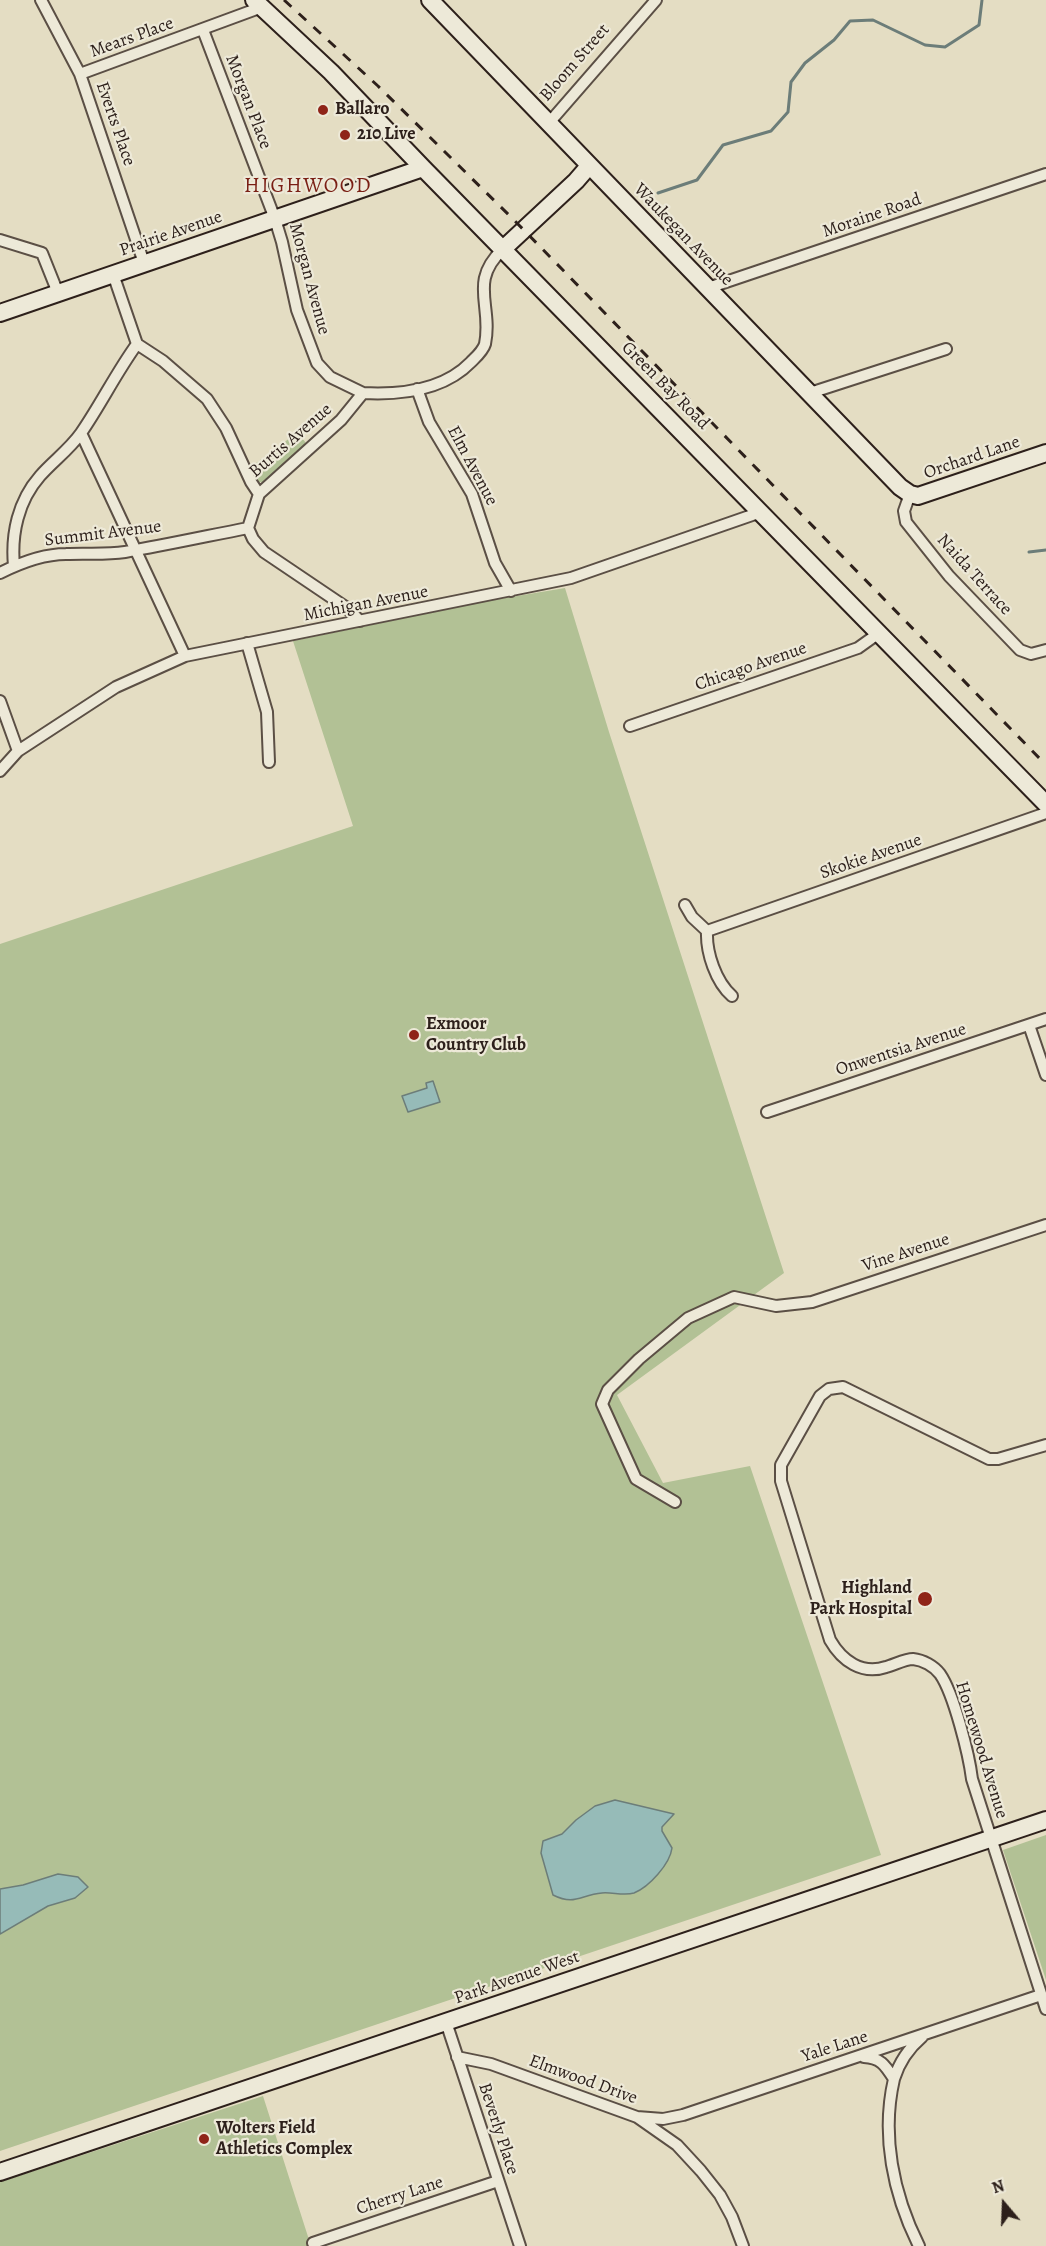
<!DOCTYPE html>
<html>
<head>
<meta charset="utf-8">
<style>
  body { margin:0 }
  #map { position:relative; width:1046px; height:2246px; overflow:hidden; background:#e4ddc3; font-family:Alegreya,serif }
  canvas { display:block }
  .north { position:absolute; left:974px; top:2174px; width:60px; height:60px; -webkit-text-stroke:4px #ede9d8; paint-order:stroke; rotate:341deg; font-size:16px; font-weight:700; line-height:24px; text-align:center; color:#2d201b }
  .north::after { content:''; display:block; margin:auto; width:21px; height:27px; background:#2d201b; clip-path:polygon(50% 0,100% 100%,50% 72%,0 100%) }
</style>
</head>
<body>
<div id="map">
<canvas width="1046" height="2246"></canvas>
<div class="north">N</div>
</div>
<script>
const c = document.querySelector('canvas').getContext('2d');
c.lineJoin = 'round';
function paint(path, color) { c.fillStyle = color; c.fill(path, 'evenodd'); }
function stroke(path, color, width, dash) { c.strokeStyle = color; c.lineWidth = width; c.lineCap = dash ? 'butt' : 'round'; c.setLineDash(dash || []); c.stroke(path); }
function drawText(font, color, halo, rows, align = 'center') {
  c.font = font + ' Alegreya,serif'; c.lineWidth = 4.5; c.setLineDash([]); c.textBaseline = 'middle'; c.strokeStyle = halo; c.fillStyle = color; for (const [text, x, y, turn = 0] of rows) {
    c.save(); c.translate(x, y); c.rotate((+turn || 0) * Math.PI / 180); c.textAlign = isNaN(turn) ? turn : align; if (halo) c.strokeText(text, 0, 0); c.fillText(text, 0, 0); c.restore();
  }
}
paint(new Path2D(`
  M298,432L308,446L264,482H257L248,469Z
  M565,588L609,732L784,1273L617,1395L663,1483L750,1466L881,1855L0,2151V944L353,826L293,641L493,600Z
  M1046,1835V1980L1003,1850Z
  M263,2096L311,2246H0V2182Z`), '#b2c195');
const water = new Path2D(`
  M433,1081L440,1102L408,1112L402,1096L427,1088L426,1083Z
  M615,1800L674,1814L662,1827V1831L672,1848C670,1864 649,1887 634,1893C624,1896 612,1892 602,1893C580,1895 575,1906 553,1895L541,1853L543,1841L562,1834L576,1820L595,1806Z
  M58,1874L78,1877L88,1887L75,1898L48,1906L0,1934V1889L23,1885Z`);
paint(water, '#96bbb8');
stroke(water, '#6c7d79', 1.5);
stroke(new Path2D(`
  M658,193L697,180L723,145L771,131L788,112L791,82L805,63L834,40L850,21L873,20L925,45L945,47L979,25L982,0
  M1029,552L1046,550`), '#6c7d79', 3);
const street = new Path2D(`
  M41,0L80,74L144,263
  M203,30L275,219L282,242L297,310L317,363L330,377L363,393
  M80,74L262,7
  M548,124L656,0
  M0,240L42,253L58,293
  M113,274L137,344L163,361L207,399L226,428L251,482L259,494L341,420L363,393C400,395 444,390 471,362C476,357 483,351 485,344C493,305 468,282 503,249
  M708,288L1046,174
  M417,389L429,422L472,494L495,563L511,591
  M810,393L946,349
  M81,433L185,656
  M259,494L248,528L253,539L264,552L347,608L360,621
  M910,494L904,511L906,522L949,576L1020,650L1031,654L1046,650
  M14,566C11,534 18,501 40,476C53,461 69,450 81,433C101,404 116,373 137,344
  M0,573C20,563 43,554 66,554C86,553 105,555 125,552C166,545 207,536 248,528
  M247,643L267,712L269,762
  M0,701L18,751
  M630,726L858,648L879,633
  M0,771L18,751L116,687L185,656L571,578L761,512
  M685,905L692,917L707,931
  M707,931L1046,813
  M707,931C706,953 716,982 732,996
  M1029,1025L1046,1075
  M767,1112L1046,1019
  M1046,1445L998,1459H989L843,1387L829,1389L820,1396L781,1465V1481L830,1640C842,1661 862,1675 886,1667C894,1665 905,1659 913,1659C923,1660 934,1666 940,1674C954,1694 969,1755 972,1779L1046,2009
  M675,1502L636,1479L602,1404L608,1390L639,1359L688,1318L734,1297L776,1306L812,1302L1046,1225
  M446,2022L520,2246
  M457,2057L491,2064L637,2117L677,2145L701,2171L720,2195L732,2217L743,2246
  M864,2057C881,2058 885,2065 894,2079C881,2135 893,2194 919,2246
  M894,2079C899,2063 909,2048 922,2037
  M637,2117L663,2119L683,2115L1041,1995
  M313,2243L498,2181`);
const secondary = new Path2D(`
  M254,0L331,72L423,168L1046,804
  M430,0L900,487L910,494L918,496L1046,453
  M503,249L576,181L589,166
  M0,313L423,168
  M0,2172L1046,1820`);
stroke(street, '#5b4f45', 14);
stroke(secondary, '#2d201b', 20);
stroke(street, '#ede9d8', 10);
stroke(secondary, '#ede9d8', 16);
stroke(new Path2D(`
  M284,0L378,86L515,221L1046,765`), '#2d201b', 3, [10, 10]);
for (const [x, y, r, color] of [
  [323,110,6,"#8f2418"],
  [345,135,6,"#8f2418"],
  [414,1035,6,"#8f2418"],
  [925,1599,8,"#8f2418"],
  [204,2139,6,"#8f2418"]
]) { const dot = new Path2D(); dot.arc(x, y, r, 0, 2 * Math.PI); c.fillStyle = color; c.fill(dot); stroke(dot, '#ede9d8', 2); }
drawText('18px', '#2d201b', '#ede9d8', [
  ["Mears Place",132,38,-20],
  ["Bloom Street",575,63,-49],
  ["Morgan Place",248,102,69],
  ["Everts Place",115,124,71],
  ["Moraine Road",872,216,-19],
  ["Prairie Avenue",171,234,-19],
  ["Waukegan Avenue",683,235,46],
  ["Morgan Avenue",309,279,75],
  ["Green Bay Road",665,386,45],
  ["Burtis Avenue",291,441,-41],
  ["Orchard Lane",972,458,-19],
  ["Elm Avenue",472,466,62],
  ["Summit Avenue",103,534,-7],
  ["Naida Terrace",974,575,48],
  ["Michigan Avenue",366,604,-11],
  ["Chicago Avenue",751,667,-19],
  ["Skokie Avenue",871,857,-19],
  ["Onwentsia Avenue",901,1050,-18],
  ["Vine Avenue",906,1253,-18],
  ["Homewood Avenue",981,1750,73],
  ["Park Avenue West",517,1978,-19],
  ["Yale Lane",835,2047,-18],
  ["Elmwood Drive",583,2080,20],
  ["Beverly Place",498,2129,72],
  ["Cherry Lane",400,2196,-18]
]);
drawText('bold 18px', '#2d201b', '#ede9d8', [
  ["Ballaro",335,110],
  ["210 Live",357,135],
  ["Exmoor",426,1025],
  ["Country Club",426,1046],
  ["Highland",912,1589,"right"],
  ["Park Hospital",912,1610,"right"],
  ["Wolters Field",216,2129],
  ["Athletics Complex",216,2150]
], 'left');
c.letterSpacing = '1.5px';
drawText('21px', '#7a1f14', '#ede9d8', [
  ["HIGHWOOD",308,187]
]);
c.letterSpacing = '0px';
</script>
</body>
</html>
